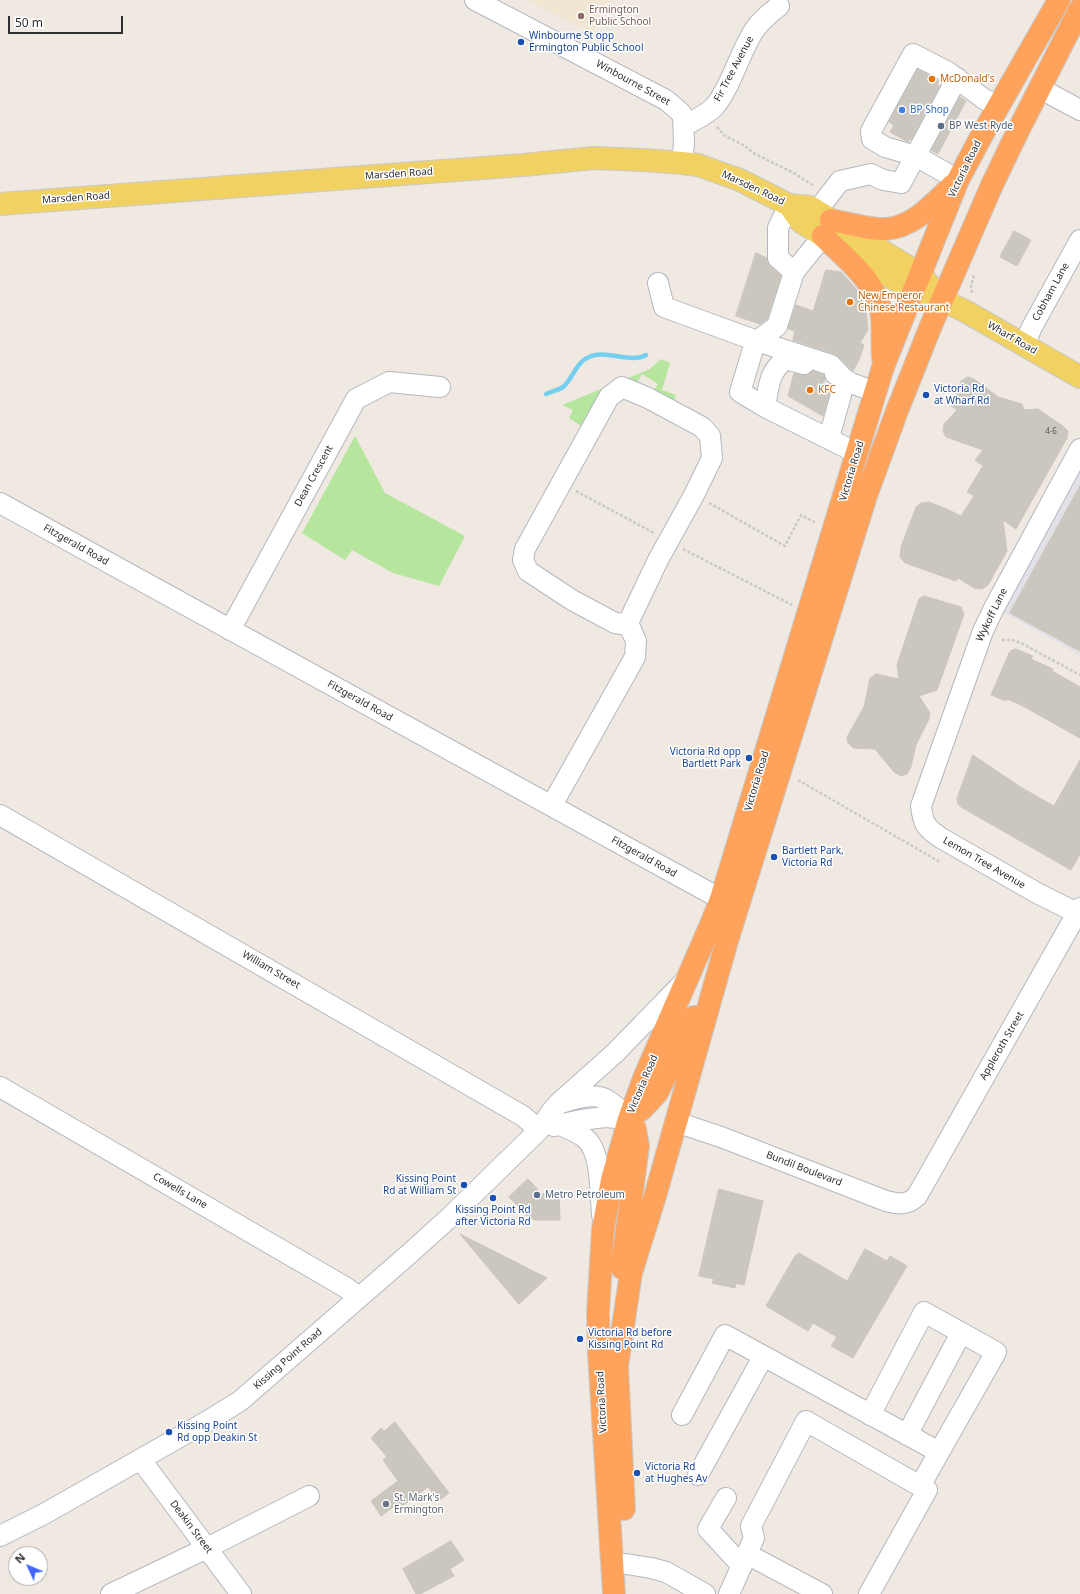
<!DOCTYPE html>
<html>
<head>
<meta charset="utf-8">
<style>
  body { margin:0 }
  #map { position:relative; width:1080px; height:1594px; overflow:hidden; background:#efe9e1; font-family:"Noto Sans",sans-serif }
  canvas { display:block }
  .north { position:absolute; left:8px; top:1546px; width:40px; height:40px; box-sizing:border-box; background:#fff; border:1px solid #ababab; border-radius:50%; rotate:314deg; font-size:11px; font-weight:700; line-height:16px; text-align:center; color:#2e2e2e }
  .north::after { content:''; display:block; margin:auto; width:14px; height:18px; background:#4264fb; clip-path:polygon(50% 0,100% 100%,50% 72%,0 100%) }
  .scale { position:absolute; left:8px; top:16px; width:115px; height:18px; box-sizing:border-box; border:2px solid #2e2e2e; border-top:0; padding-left:5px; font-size:12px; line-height:14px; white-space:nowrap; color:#2e2e2e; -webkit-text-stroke:3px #fff; paint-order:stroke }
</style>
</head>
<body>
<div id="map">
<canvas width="1080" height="1594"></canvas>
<div class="north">N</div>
<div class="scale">50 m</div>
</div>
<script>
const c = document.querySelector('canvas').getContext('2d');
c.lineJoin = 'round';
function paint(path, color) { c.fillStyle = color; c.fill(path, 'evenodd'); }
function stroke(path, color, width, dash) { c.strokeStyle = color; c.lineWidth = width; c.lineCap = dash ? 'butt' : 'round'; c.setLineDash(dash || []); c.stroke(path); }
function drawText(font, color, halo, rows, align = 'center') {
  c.font = font + ' "Noto Sans",sans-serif'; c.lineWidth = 3; c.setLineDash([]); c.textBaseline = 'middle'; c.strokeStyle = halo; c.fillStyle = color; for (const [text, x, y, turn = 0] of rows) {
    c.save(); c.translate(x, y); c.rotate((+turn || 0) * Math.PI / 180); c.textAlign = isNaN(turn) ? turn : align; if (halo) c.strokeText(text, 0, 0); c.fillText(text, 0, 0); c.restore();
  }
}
paint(new Path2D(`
  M1080,468V655L1003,612Z`), '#e3e1e8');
paint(new Path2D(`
  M528,0H610L592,33Z`), '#f0e6d1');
paint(new Path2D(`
  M661,359L670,363L662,390L676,395L671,410L648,398L658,384L642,374L637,383L599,398L581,426L569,418L573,410L562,405L650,369Z
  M355,436L385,493L465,536L439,586L393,573L352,550L345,560L302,533Z`), '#b6e59e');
stroke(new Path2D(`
  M546,394C551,392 558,390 563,387C572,380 576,362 589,357C605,349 631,364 646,355`), '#75cff0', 4.5);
const building = new Path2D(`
  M918,69L939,81L937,85L940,86L911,140L909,139L908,142L890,132L894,125L889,122Z
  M960,97L966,101L938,154L931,150Z
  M1014,231L1031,240L1017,266L1000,257Z
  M756,253L767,258L770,266L781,276L767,319L760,324L736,316Z
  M826,270L841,272L859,292L866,309L868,330L860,343L864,345L859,360L853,371L835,354L793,340L795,331L788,329L796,305L813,311Z
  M813,371L824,375L825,379L823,387L831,389L823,416L788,396L794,373L806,375Z
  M968,377L974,379L998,397L1022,404L1024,410L1038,409L1064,427L1068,431L1067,438L1016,529L1003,520L1007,551L988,585L982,589L974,588L958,578L956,581L905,563L900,557L901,547L916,507L921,503L929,502L949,510L961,516L974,496L967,492L983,466L975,460L983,450L946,437L943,431L944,424L957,410L951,406L961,381Z
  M1080,486V651L1010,613Z
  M924,596L961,607L964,614L937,690L919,696L930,713L929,719L916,745L911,767L907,774L901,776L894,772L875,749L853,748L848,743L847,737L864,707L870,678L876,674L899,679L897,665L919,599Z
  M1016,649L1033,656L1031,659L1053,669L1052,671L1080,687V738L1021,705L1007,699L1006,701L991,695L1009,653L1012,650Z
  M973,755L1022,788L1054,806L1080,760V854L1071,870L961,807L958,804L957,799Z
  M528,1179L542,1194L559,1192L560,1220H534L526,1215L509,1197Z
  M719,1189L763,1201L744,1285L736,1283L735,1288L712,1283L714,1279L699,1276Z
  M460,1234L547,1278L519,1304Z
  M865,1249L887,1261L890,1256L907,1266L853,1358L831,1346L837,1337L813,1323L808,1331L766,1306L795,1256L799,1253L847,1281Z
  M395,1422L449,1493L439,1501L428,1487L402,1506L400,1502L381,1516L371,1501L398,1481L383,1460L387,1457L371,1438L381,1428L384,1431Z
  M451,1541L464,1560L450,1569L454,1576L420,1594H416L403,1569Z`);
paint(building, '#cbc7bf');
stroke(building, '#cbc5ba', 1);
const minor = new Path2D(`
  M475,0L666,100L680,112L683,116L684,144L682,163
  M1039,88L1080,110
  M684,126C694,120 707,115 715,106C733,83 739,53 755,29C761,20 770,13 779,6
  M958,180L916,156L885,147L872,139L871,131L913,54L948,72L984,99L998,106
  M789,205L778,228V258L794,272
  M817,211L840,181L871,174L883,180L901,183L957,78
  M823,236L794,272L777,326L757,341L753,349L740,392L765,407L857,453
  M658,283L664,307L757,341L831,365L845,380
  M1024,345L1032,327L1080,240
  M835,374L851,383L875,392
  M622,387L648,398L702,427L710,436L712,458L694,495L658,560L628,623L622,624L615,623L572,600L528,571L523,560L525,549L609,397Z
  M765,407C769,387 768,372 786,359L804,364
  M829,438L845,380
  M0,503L721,899
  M230,630L356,399L389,382L440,387
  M552,805L635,657L636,641L628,623
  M0,815L523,1116L539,1130
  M1077,913L1037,893L941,838C926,828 923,824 921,806L983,631L994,608L1080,449
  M0,1087L345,1287L359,1297
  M561,1103C575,1099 593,1092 607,1100C615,1104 622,1113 629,1119
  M676,1122L721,1137L886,1201C898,1204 907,1206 917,1196L1080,908
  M560,1125C568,1129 578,1132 585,1138C602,1152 600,1193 602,1215
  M554,1126L581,1120L605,1117L629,1119
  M682,1415L725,1335L939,1452
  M870,1415L924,1312L996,1352L920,1486
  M907,1435L961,1333
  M141,1460L241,1594
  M698,1475L763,1357
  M726,1498L708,1529L742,1566
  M0,1536L44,1514L206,1422L240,1401L408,1255L449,1218L539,1130L551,1112L559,1103L615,1053L685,981
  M747,1554L822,1594
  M626,1564L651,1568L666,1572L705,1594
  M111,1594L207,1548L309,1496
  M729,1594L754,1538L751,1526L806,1421L927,1490L869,1594`);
const major = new Path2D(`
  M0,204L523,165L594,158L644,160L682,163L698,165L740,180L789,205L810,207L920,274L942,300
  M789,205L801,222L894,279L914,290L942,300L965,311L1080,377`);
const highway = new Path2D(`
  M831,220C848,223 870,230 886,229C914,227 934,203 953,185
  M823,236C846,259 878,282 882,317C883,330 882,344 883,358
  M631,1117L642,1109L657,1093L682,1044L694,1017
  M622,1268L638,1146L635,1129L629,1119
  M624,1509L617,1366L631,1273L656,1193L727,941L866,496L897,411L930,328L992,185L1018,131L1080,9
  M614,1594L599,1354L598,1313L603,1229L612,1180L629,1119L644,1078L712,922L721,899L883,367L958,180L982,135L1059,0`);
stroke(minor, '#b4b7c1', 22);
stroke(major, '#c9c9c9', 24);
stroke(highway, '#c9c9c9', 24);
stroke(new Path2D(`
  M717,127L725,136L745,146L755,154L792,172L814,186
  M972,293L971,286L974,275
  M576,491L654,533
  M709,503L785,546L801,515L816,523
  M683,549L792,605
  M1002,640H1012L1021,643L1080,675
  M798,780L940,862`), '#c9c9c9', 2.5, [3, 2]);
stroke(minor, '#fff', 20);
stroke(major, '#f2d163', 22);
stroke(highway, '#ffa35c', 22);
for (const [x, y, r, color] of [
  [581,16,4,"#8d6e63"],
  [521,42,4,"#1a4fb4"],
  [932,79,4,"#e8710a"],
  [902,110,4,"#3f7fe0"],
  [941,126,4,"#5c6f8a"],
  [850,302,4,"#e8710a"],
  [810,390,4,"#e8710a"],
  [926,395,4,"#1a4fb4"],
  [749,758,4,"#1a4fb4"],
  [774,857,4,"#1a4fb4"],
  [464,1185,4,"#1a4fb4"],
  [537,1195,4,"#5c6f8a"],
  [493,1198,4,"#1a4fb4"],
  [580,1339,4,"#1a4fb4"],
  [169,1432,4,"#1a4fb4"],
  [637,1473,4,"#1a4fb4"],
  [386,1504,4,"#6b7280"]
]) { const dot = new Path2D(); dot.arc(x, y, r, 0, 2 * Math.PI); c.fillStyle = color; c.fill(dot); stroke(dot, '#fff', 1.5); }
drawText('8px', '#555452', null, [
  ["4-6",1051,432]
]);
drawText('10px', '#785e54', '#fff', [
  ["Ermington",589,10],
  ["Public School",589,22]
], 'left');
drawText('10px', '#164399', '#fff', [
  ["Winbourne St opp",529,36],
  ["Ermington Public School",529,48],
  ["Victoria Rd",934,389],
  ["at Wharf Rd",934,401],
  ["Victoria Rd opp",741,752,"right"],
  ["Bartlett Park",741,764,"right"],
  ["Bartlett Park,",782,851],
  ["Victoria Rd",782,863],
  ["Kissing Point",456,1179,"right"],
  ["Rd at William St",456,1191,"right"],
  ["Kissing Point Rd",493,1210,"center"],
  ["after Victoria Rd",493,1222,"center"],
  ["Victoria Rd before",588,1333],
  ["Kissing Point Rd",588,1345],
  ["Kissing Point",177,1426],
  ["Rd opp Deakin St",177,1438],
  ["Victoria Rd",645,1467],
  ["at Hughes Av",645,1479]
], 'left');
drawText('10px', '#2e2e2e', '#fff', [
  ["Fir Tree Avenue",734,69,-62],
  ["Winbourne Street",633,83,29],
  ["Victoria Road",965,169,-64],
  ["Marsden Road",399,174,-4],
  ["Marsden Road",753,188,25],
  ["Marsden Road",76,198,-4],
  ["Cobham Lane",1051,292,-61],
  ["Wharf Road",1012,338,30],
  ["Victoria Road",852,471,-73],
  ["Dean Crescent",314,476,-61],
  ["Fitzgerald Road",76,545,29],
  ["Wykoff Lane",992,615,-64],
  ["Fitzgerald Road",360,701,29],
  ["Victoria Road",757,781,-73],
  ["Fitzgerald Road",644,857,29],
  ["Lemon Tree Avenue",984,863,30],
  ["William Street",271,970,30],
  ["Appleroth Street",1002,1046,-60],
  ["Victoria Road",643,1084,-67],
  ["Bundil Boulevard",804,1169,21],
  ["Cowells Lane",180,1191,30],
  ["Kissing Point Road",288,1359,-41],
  ["Victoria Road",602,1402,-93],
  ["Deakin Street",191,1527,53]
]);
drawText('10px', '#c56008', '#fff', [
  ["McDonald's",940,79],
  ["New Emperor",858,296],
  ["Chinese Restaurant",858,308],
  ["KFC",818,390]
], 'left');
drawText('10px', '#366cbe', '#fff', [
  ["BP Shop",910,110]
], 'left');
drawText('10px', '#4e5e75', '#fff', [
  ["BP West Ryde",949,126],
  ["Metro Petroleum",545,1195]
], 'left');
drawText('10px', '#5b616d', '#fff', [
  ["St. Mark's",394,1498],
  ["Ermington",394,1510]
], 'left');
</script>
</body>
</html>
